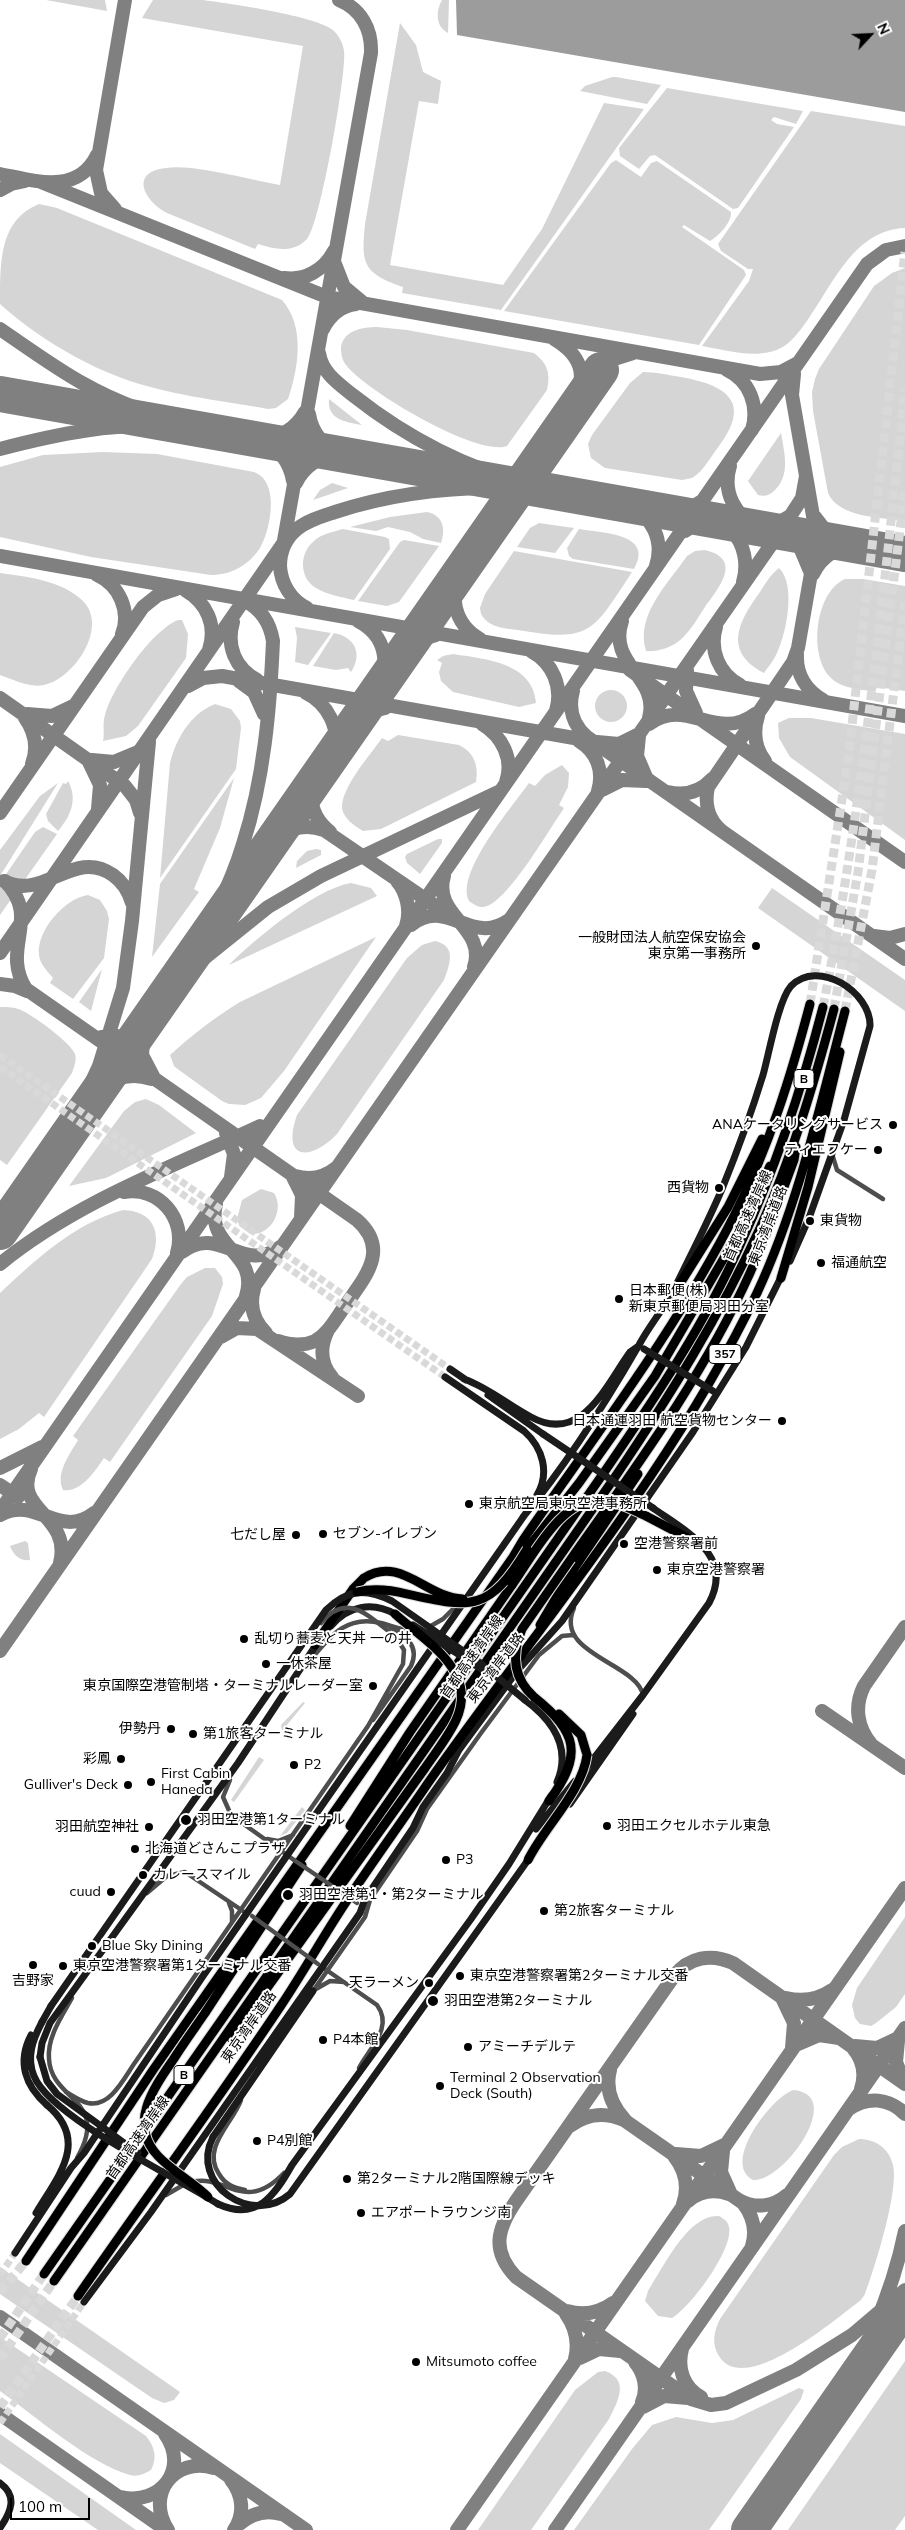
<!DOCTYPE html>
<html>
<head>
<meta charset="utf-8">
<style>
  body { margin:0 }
  #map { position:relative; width:905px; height:2530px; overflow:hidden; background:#fff; font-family:Mulish,sans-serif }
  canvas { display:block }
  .north { position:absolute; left:845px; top:10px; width:50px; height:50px; -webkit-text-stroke:4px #fff; paint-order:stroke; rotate:65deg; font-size:14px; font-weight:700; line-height:20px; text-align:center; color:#000 }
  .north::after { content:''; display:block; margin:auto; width:18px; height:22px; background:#000; clip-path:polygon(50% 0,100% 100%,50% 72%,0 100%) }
  .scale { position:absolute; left:10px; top:2498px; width:80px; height:22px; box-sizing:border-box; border:2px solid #000; border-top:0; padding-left:6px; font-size:15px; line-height:18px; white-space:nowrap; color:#000; -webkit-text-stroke:4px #fff; paint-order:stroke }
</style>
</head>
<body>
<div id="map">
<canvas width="905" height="2530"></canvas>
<div class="north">N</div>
<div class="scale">100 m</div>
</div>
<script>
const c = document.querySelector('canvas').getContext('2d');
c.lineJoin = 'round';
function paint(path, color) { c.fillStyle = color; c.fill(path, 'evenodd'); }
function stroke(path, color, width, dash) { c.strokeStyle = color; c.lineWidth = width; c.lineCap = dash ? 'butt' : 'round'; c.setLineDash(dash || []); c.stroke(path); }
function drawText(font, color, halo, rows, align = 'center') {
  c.font = font + ' Mulish,"Noto Sans JP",sans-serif'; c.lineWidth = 4; c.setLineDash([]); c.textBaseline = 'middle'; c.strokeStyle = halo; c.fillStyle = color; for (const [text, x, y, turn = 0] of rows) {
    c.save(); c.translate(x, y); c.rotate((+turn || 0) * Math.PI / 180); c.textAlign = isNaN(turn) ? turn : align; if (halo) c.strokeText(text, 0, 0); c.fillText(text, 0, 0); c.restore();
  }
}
paint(new Path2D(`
  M46,0H105L107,11Z
  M153,0C169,0 186,0 202,0C226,3 319,16 334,31C339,36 343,43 344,51C347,72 320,225 307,239C293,254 274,249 258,244L255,249L167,213C144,201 129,172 166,168C196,164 248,180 280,185L303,46L142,18Z
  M442,0H449L448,33C435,26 436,11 442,0Z
  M400,23L416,45L423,72L441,81L438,104L419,101L390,265L503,285L542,229L604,103L644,109L501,310L402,293L403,287C363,273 361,264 365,224Z
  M612,77H616L661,85L647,104L580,91L585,86Z
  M667,88L803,111L796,124L774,117L771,120L777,124L794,127L738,208L733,209L655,155L650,156L639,169L620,156L619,148Z
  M811,111L905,126V228C855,230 834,282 809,318C799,332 789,348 770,352C748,357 725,350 702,346L749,281L753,269H748L721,251L718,244Z
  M616,160L641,177L651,163L657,161L731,212C732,222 719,236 710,241L684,225L682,227L744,270L746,275L699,345L504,311L611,163Z
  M39,204L57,208L282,300C305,326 299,367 288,399L276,408L268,409C219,400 166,395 119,377C77,361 33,334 0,304C0,259 0,220 39,204Z
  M905,268V521C880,517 839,518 828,493L813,411L812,392L815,379L819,369L874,286L892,273Z
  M377,327L407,330L534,353C547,363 551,373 547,390L507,446C477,457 366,391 346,365C342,360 341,354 341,347C344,330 363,327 377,327Z
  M643,372C656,372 668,375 681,377C725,385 753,401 719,446C711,456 703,472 692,478L682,480L605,468L591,458L588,444L592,435L630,383Z
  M329,399L362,425C346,422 327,420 329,399Z
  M781,433C784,452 791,474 775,490C770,495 765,497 758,495L748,481Z
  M103,452L157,454L254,472C280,481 271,529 260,548C249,565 231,575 211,575L91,557L0,537V467L43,455Z
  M332,483L348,488L313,500L320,490Z
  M427,512C443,515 446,529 441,543L423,539L410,532L388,527L376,531L350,527L390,517Z
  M539,523L574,528L555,553L517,547L530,528Z
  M343,529L385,537L389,539L390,549L354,600C341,597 328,595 316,588C299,578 299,553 314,541C321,534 333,532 343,529Z
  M579,529C601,533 655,533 634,569L573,559L569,556L567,548Z
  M404,540L439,546L399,602L387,606L358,601L400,542Z
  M705,550C744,559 718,589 705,607C697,619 690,632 679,641C670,648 657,652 646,651C635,615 668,584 687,556L695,551Z
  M514,551L632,572C593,631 592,643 518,630C504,628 489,628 481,614L480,608L485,594Z
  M779,568C797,585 786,637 775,657C772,663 767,668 764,673C722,651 739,621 760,592C765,584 771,574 779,568Z
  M0,573C28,577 61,580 83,601C109,627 74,679 44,685C29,688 15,680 0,675Z
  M845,579H863L905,586V691L877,687L875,692C861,689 842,689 831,678C808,656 815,592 845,579Z
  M178,620H182L188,634L186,658L138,726L126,736L103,741C105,733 102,725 105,715C112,688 152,630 178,620Z
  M295,627L331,633L308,665L295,662L297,638Z
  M334,633C355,637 363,654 351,672L348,668L336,670L313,666Z
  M453,654C484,659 533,662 536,703L519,707L453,692L441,681L439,672L442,663L437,660L443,656Z
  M595 706a16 16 0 1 1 32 0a16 16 0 1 1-32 0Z
  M215,704L231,709L240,721L241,728L236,769L160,878L170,763C176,739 190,714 215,704Z
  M789,718H811L905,734V840L790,757L779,738L778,723Z
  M398,735L459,745C474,752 479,766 476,782L381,829L363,831C355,826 347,821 343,812C336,793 371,754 382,738L388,741Z
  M562,765L569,773L568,787L559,805L564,808C549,830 509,899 487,906C480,909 475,905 469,901C455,873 512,807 529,783L535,786L545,775Z
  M234,778L220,828L194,889L199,892L152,957L160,884Z
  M68,781C78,799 71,816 58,831L48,821L46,814L63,783L66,784Z
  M58,783L0,876V850L40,796Z
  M43,827L57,834L0,915V883L35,832Z
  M438,839H442V843L420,874L407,863L405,857L407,854Z
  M316,849L321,850V855L296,868L297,861L307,851Z
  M351,883L371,888L377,896L229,965C255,939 315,889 351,883Z
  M772,888L905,980V1011L758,908Z
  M88,895L100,900L107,911L109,919L104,958L73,999L50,983L53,978C47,971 40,964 39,955C36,931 65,898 88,895Z
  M376,937L284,1071L261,1098L245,1105L229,1104L222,1101L179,1070L174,1066L170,1055C192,1035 214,1018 240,1002Z
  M435,941C457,946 450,964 444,980L337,1134C310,1162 281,1160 297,1115L407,958L422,945Z
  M102,969L91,1011L79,1002Z
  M0,1007C8,1007 16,1007 23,1011C35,1017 70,1042 75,1054C77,1060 74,1067 72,1073L7,1165L0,1160Z
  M146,1099L159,1105L196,1133L106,1178L69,1186L124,1111L135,1102Z
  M261,1189L274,1193C285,1210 271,1236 250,1234L239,1225L237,1219L242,1200Z
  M123,1210C154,1211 162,1233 152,1259L44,1417L39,1413L19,1429L0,1439V1293C35,1260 75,1223 123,1210Z
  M205,1268H215L222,1277L223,1284L212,1316L110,1462L104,1458C95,1471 81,1493 63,1490C55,1473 70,1454 78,1440L73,1436L181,1284L187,1277Z
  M25,1541L28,1543L30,1560C20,1561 14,1556 10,1546Z
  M303,1702L305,1703L282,1731L281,1725Z
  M259,1757L264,1760L234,1802L231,1800Z
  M302,1807L305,1810L287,1833L280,1836Z
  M905,1917V1994L896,2007L876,2023L871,2026L860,2024L855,2018L852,2005L857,1988Z
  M793,2090C847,2094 783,2183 753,2180C721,2163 771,2098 793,2090Z
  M859,2139C875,2139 889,2148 893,2165C899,2191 875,2267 865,2294L861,2300C837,2318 744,2398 719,2356C711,2344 714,2331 720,2319L834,2155L842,2147Z
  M719,2216C724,2219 728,2221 729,2227C734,2249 690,2308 672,2318L658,2316L645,2301L648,2291C663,2268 688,2214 719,2216Z
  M0,2267L180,2392L174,2400L164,2403L152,2398L13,2303L0,2294Z
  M0,2337L146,2436C154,2446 158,2457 151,2470C144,2474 138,2477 130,2475C90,2464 35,2416 0,2391Z
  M905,2361V2516L895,2530H788Z
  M605,2371C630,2380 618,2401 609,2419L531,2530H478L575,2390L598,2372Z
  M799,2388L804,2390L801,2399L709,2530H574L632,2449L652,2425L676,2417L712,2423L733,2420Z
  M0,2434L136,2530H98L0,2463Z`), '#d5d5d5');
paint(new Path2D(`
  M456,0H905V112L457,35Z`), '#9c9c9c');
stroke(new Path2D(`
  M0,174C35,181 78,195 97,155
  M41,182L327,297L760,374L781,372L798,363
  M0,190L11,184L25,181
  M115,209L101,193L96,170L125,0
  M335,264L344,287L362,302
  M284,278C305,281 324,270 334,251
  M0,329C28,348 55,368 84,384C119,404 157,416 195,428
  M323,329C330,315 341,306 356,304
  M554,339C588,359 585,381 571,413
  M319,353C322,373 339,384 354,396C406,437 466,468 530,485
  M601,370L614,359L633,353
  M727,370C750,381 759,406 752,430
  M309,414C312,433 323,446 341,454
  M259,440C278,446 290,462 293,481
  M260,440C280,438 295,430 305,412
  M0,449C57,434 115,422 175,427
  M730,466C722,492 735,517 760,528L778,523L790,516
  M296,483C305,464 321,456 341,454
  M628,505C653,516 664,541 656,566
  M670,512L689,509L702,501
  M815,517L829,535L846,544
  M685,531C724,504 754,544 743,582
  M780,532L799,545L810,571
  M279,552L283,546L371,53C372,29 361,9 339,0
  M0,556L905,716
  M462,569C448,595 454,624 480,639
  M813,574C822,556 838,546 858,546
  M97,575C119,585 131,611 122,634
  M185,590C207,603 217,625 209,650
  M307,608C291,600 281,584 280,566C280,551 286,538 297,529C308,520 323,516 335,512C387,495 440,488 494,488C517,489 540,491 562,493
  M358,621C387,636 390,664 377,692
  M622,621C607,665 660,677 649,718
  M233,622C226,646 235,668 257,680
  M716,627C709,650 719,674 740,685
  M531,651C553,663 563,687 556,711
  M404,653L419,640L436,635
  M797,654C796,674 806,690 823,700
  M630,670L905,862
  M687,670L686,691L696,713
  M239,681L254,692L264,714
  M188,686L203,678L222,676L591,741
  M573,691C568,709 573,725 587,737L905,959
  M306,693C327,703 342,730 333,752C330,758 326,764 323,770
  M0,698L125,786L136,800L140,813
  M27,714L52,716L73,706
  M758,716C753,732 755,748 765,761
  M25,718C35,732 38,748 32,764
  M357,720L370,712L385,708
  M482,724C502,736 514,759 506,782
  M649,724C687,696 716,743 755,714
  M639,736L637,756L646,777
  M579,741C597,752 604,771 598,791
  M597,742L619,744L637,735
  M92,760L114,762L138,752
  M89,762L100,785L98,809
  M316,780C307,800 313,818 330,832
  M602,790L622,780L646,781
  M668,792C685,796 700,792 712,779
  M0,813L143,607L158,595L176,589
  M723,832C709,821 704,805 708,787L793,662L798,648L817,539L792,395L794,374
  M267,849C282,831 300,822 324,830L459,922
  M444,876C432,916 487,927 474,967
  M4,881C43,902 74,847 113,875C123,882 129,892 132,903
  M5,881C42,919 0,948 26,989L357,1220C391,1250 364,1278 345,1306C336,1318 328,1334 315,1341C302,1347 290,1345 278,1341
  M397,881C407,893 411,911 406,926
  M411,925C447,896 471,947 509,920
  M874,936L890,938L905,934
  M0,953L282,545
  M187,964C209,926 230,887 243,844C264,779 270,709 273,641C270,623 261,609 245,601
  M0,984L15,986L27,991
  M144,1028L142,1055L153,1076
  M101,1037L124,1036L141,1026
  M133,1041L178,985L202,960L268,907L321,876L498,792
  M99,1091C114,1077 131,1072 151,1079
  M226,1133L234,1154L231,1177
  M52,1157L77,1114L99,1066L123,988L132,921L149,742
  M295,1176C309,1180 324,1178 336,1168
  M293,1177L302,1195L301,1218
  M124,1192C159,1186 187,1219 177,1253
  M216,1204C205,1249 260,1252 246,1296
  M182,1252C219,1223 243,1275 280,1247
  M0,1264C76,1202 172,1167 260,1126
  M254,1289C249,1306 253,1320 266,1333
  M328,1330C320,1346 320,1363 332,1377
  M221,1337L237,1328L257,1329L358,1396
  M0,1468L42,1447
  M31,1469C12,1510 72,1515 60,1563
  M0,1485L18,1497
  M0,1511L867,264L886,250L905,246
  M0,1515C37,1495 58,1540 94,1513
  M0,1651L780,532L802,498L806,476
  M822,1711L905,1768
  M871,1744C857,1727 854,1706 864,1686L905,1627
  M786,1998C803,2002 819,1999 832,1990
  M783,2000L794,2023L792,2048
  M898,2041L896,2062L904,2082
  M798,2044L819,2035L839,2038
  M855,2046L877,2048L896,2039
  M853,2048C863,2060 866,2074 861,2089
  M610,2070C605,2089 612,2106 625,2120
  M905,2084L733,1963C711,1953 689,1957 674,1976L516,2201C497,2229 491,2251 516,2277L691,2399L711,2405L726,2403L796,2370L852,2335L905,2290
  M849,2109C868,2096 889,2098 905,2114
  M624,2120L743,2203C753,2216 757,2230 752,2246
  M570,2126C587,2113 607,2112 626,2121
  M723,2151L721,2172L730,2192
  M676,2154L701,2156L724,2145
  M674,2156C685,2170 689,2187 683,2204
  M739,2200C755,2209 773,2207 787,2195
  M688,2201C700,2191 714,2189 729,2194
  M567,2311C584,2316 599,2313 613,2303
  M566,2314C576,2328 579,2343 575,2359
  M0,2317L306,2530
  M682,2349C677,2368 683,2387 701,2397
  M580,2358L599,2349L620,2351
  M635,2362C644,2373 648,2388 642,2402
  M643,2407L664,2396L688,2398
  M0,2414L166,2530
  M827,2419C862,2359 891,2300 905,2231
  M231,2480C243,2495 245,2514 234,2530
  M121,2497C160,2506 190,2469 165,2434
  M237,2526C250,2514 264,2509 281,2514
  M168,2530C145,2495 174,2456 214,2468
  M457,2530L905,1888
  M555,2530L905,2028`), '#808080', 14);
stroke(new Path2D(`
  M0,394L905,554
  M0,1232L601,370
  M749,2530L905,2306`), '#808080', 36);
stroke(new Path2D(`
  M0,1055L450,1369
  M0,1067L445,1377
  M0,2275L15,2253
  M0,2423L84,2302`), '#d9d9d9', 7, [7, 3.5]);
stroke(new Path2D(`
  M810,1004L848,761L905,252
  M823,1007C863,804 883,595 905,390
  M834,1009L858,872L905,489
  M845,1011L872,870L905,600
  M0,2292L26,2261
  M0,2338L44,2274
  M0,2359L54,2281
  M0,2407L78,2296`), '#d9d9d9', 9, [9, 4.5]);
const highway = new Path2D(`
  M781,1278L808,1187L840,1052
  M673,1291L681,1282L728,1207L762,1139
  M646,1516L705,1547
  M527,1549L579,1483L655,1376L738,1234L770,1166
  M571,1559C636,1467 704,1375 750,1273C766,1236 780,1198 794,1160L796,1147
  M540,1625L569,1576L638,1474
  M315,1645L353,1589L364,1578
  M534,1697C578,1732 583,1755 549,1801
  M559,1714L581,1735L587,1755
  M350,1826L410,1732L512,1585
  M205,2013L302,1865
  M231,2038L425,1768
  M26,2261L153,2070L513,1557L523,1540C596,1434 677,1329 735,1214C769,1147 791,1076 810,1004
  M44,2274L605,1471C655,1398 705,1324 741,1243C776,1167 802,1088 823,1007
  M54,2281L615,1477C669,1397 720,1316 760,1228C792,1158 814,1083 834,1009
  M78,2296C145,2199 216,2103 282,2004C304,1971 324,1935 346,1902C373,1861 401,1823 428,1783C541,1622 672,1471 757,1293C799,1203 820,1106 845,1011`);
stroke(highway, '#dbdbdb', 11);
stroke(new Path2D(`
  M833,1157L837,1170L883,1199
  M574,1608C553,1654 637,1663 643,1695
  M429,1627L443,1619L458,1604
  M308,1663C329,1638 345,1614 381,1623C392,1626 403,1631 415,1631
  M373,1720L411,1666C420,1646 406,1636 390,1627
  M230,1780L223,1797L231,1815L294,1860
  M267,1839L278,1841L293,1835
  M147,1893L167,1876L185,1872L243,1911
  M229,1903L232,1911V1922
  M325,1969L377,2005C394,2028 369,2048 359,2068
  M316,1989L330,1981L344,1982
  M313,1991L365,1917L370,1900L417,1831L427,1809L481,1733L539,1655L562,1636L573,1635
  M72,1998C62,2016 47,2037 49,2059C51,2101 111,2099 77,2158
  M66,2092C73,2096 80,2101 88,2103C111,2108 125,2076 136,2061L368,1726L403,1664L404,1650L396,1637
  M241,2100C233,2123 201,2148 219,2174C225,2184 233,2188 245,2190
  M192,2182C225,2173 244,2215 284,2173
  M166,2195L185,2184`), '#4e4e4e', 4.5);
stroke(new Path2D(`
  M450,1369L466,1380
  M445,1377L524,1431C543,1448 550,1473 537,1495
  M464,1379C489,1388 508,1405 531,1417C582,1445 606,1385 630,1352L637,1347
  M488,1395L543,1434
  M523,1517C567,1464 605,1404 639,1345C649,1326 663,1310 673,1291C690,1257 707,1224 722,1189C737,1152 751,1114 763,1075C769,1054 778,1001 791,986C818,958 871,992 870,1026L844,1120L809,1218L790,1261
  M331,1626C348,1606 372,1601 395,1614
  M525,1700C552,1720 572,1747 557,1782
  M584,1771L643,1695L709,1603C735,1555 685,1531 653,1508
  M570,1804L633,1714
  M536,1829L575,1781
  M42,2022L51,2006
  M40,2057L42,2043L50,2023L238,1763L318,1642
  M213,2137L313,1991
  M218,2204C257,2222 275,2195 292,2165L471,1919L509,1864L551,1796
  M36,2213C58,2176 90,2141 47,2105
  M15,2253L71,2168L84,2153L203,1976L526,1513
  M84,2302L151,2212L360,1913L365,1899L413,1828L423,1807L447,1773L459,1750L518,1670L562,1621L693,1432L746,1347L782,1275
  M0,2483C18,2496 11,2512 0,2528`), '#1b1b1b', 7);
stroke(highway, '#000', 9);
const highwayBridge = new Path2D(`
  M364,1578C401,1555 426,1598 463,1599
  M512,1585C533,1556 562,1496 603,1500C619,1502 633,1510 646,1516
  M357,1592C373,1588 391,1590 407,1594C472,1609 490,1611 527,1549
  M395,1614C425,1641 479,1671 456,1720C448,1737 436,1752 425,1768
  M534,1697C513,1678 511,1655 522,1629L571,1559
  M528,1860C545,1826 582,1792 587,1755
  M205,2013C194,2029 183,2044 173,2060C153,2089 128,2124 158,2156C173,2172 193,2182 208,2197`);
stroke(highwayBridge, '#dbdbdb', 11, []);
stroke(new Path2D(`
  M321,1623C348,1590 370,1618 396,1637
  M294,1860L357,1903
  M252,1916L318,1964`), '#4e4e4e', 4.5);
stroke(new Path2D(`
  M644,1349L713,1391
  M543,1434L653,1508
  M413,1625L486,1672
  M51,2006L326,1610C348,1589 365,1588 392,1601L479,1662L525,1700
  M42,2022C33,2039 26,2057 34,2076C50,2117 178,2178 218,2204
  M31,2035C17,2062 25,2086 47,2105
  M40,2057L47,2081L57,2094L138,2153
  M213,2137C189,2184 252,2227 290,2194L528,1860`), '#1b1b1b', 7);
stroke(highwayBridge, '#000', 9);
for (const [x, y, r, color] of [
  [756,946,5,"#000"],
  [893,1125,5,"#000"],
  [878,1150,5,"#000"],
  [719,1188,5,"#000"],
  [810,1221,5,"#000"],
  [821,1263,5,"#000"],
  [619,1299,5,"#000"],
  [782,1421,5,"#000"],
  [469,1504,5,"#000"],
  [323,1534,5,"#000"],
  [296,1535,5,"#000"],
  [624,1544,5,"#000"],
  [657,1570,5,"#000"],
  [244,1639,5,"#000"],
  [266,1664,5,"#000"],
  [373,1686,5,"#000"],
  [171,1729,5,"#000"],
  [193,1734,5,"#000"],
  [121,1759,5,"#000"],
  [294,1765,5,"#000"],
  [151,1782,5,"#000"],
  [128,1785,5,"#000"],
  [186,1820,6,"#000"],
  [607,1826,5,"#000"],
  [149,1827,5,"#000"],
  [135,1849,5,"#000"],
  [446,1860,5,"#000"],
  [143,1875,5,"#000"],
  [111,1892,5,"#000"],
  [288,1895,6,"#000"],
  [544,1911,5,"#000"],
  [92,1946,5,"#000"],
  [33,1965,5,"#000"],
  [63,1966,5,"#000"],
  [460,1976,5,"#000"],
  [429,1983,5,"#000"],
  [433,2001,6,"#000"],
  [323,2040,5,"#000"],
  [468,2047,5,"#000"],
  [440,2086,5,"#000"],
  [257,2141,5,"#000"],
  [347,2179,5,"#000"],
  [361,2213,5,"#000"],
  [416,2362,5,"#000"]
]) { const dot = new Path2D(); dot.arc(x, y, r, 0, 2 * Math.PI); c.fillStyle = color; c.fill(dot); stroke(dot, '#fff', 2); }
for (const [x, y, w] of [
  [804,1079,20],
  [725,1354,32],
  [184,2075,20]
]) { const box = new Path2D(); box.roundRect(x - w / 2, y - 9.5, w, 19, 4); c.fillStyle = '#fff'; c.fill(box); stroke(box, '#000', 1); }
drawText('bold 12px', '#000', null, [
  ["B",804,1079],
  ["357",725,1354],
  ["B",184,2075]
]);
drawText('14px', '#000', '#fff', [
  ["一般財団法人航空保安協会",746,938,"right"],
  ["東京第一事務所",746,954,"right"],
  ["ANAケータリングサービス",883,1125,"right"],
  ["ティエフケー",868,1150,"right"],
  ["西貨物",709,1188,"right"],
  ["東貨物",820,1221],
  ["福通航空",831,1263],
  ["日本郵便(株)",629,1291],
  ["新東京郵便局羽田分室",629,1307],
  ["日本通運羽田 航空貨物センター",772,1421,"right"],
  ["東京航空局東京空港事務所",479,1504],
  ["セブン-イレブン",333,1534],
  ["七だし屋",286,1535,"right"],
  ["空港警察署前",634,1544],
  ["東京空港警察署",667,1570],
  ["乱切り蕎麦と天丼 一の井",254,1639],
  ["一休茶屋",276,1664],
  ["東京国際空港管制塔・ターミナルレーダー室",363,1686,"right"],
  ["伊勢丹",161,1729,"right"],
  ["第1旅客ターミナル",203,1734],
  ["彩鳳",111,1759,"right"],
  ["P2",304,1765],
  ["First Cabin",161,1774],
  ["Haneda",161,1790],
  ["Gulliver's Deck",118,1785,"right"],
  ["羽田空港第1ターミナル",197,1820],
  ["羽田エクセルホテル東急",617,1826],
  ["羽田航空神社",139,1827,"right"],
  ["北海道どさんこプラザ",145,1849],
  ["P3",456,1860],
  ["カレースマイル",153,1875],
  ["cuud",101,1892,"right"],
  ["羽田空港第1・第2ターミナル",299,1895],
  ["第2旅客ターミナル",554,1911],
  ["Blue Sky Dining",102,1946],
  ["東京空港警察署第1ターミナル交番",73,1966],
  ["東京空港警察署第2ターミナル交番",470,1976],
  ["吉野家",33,1981,"center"],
  ["天ラーメン",419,1983,"right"],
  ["羽田空港第2ターミナル",444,2001],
  ["P4本館",333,2040],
  ["アミーチデルテ",478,2047],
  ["Terminal 2 Observation",450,2078],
  ["Deck (South)",450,2094],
  ["P4別館",267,2141],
  ["第2ターミナル2階国際線デッキ",357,2179],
  ["エアポートラウンジ南",371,2213],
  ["Mitsumoto coffee",426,2362]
], 'left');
drawText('14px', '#000', '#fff', [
  ["首都高速湾岸線",748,1216,-66],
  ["東京湾岸道路",768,1226,-69],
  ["首都高速湾岸線",472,1657,-55],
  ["東京湾岸道路",496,1668,-53],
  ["東京湾岸道路",249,2027,-55],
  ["首都高速湾岸線",138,2138,-55]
]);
</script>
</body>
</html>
